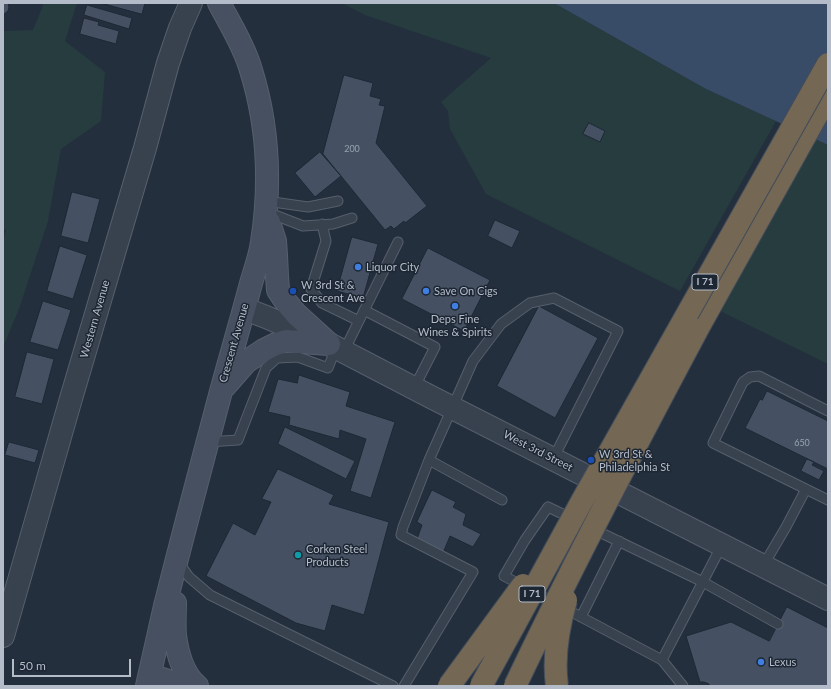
<!DOCTYPE html>
<html>
<head>
<meta charset="utf-8">
<style>
  body { margin:0 }
  #map { position:relative; width:831px; height:689px; overflow:hidden; background:#242f3e; font-family:Lato,sans-serif }
  canvas { display:block }
  .frame { position:absolute; inset:0; border:4px solid #b4bcc9; pointer-events:none }
  .scale { position:absolute; left:12px; top:659px; width:119px; height:18px; box-sizing:border-box; border:2px solid #b4bcc9; border-top:0; padding-left:5px; font-size:12px; line-height:14px; white-space:nowrap; color:#b4bcc9; -webkit-text-stroke:3px #1d2633; paint-order:stroke }
</style>
</head>
<body>
<div id="map">
<canvas width="831" height="689"></canvas>
<div class="frame"></div>
<div class="scale">50 m</div>
</div>
<script>
const c = document.querySelector('canvas').getContext('2d');
c.lineJoin = 'round';
function paint(path, color) { c.fillStyle = color; c.fill(path, 'evenodd'); }
function stroke(path, color, width, dash) { c.strokeStyle = color; c.lineWidth = width; c.lineCap = dash ? 'butt' : 'round'; c.setLineDash(dash || []); c.stroke(path); }
function drawText(font, color, halo, rows, align = 'center') {
  c.font = font + ' Lato,sans-serif'; c.lineWidth = 3; c.setLineDash([]); c.textBaseline = 'middle'; c.strokeStyle = halo; c.fillStyle = color; for (const [text, x, y, turn = 0] of rows) {
    c.save(); c.translate(x, y); c.rotate((+turn || 0) * Math.PI / 180); c.textAlign = isNaN(turn) ? turn : align; if (halo) c.strokeText(text, 0, 0); c.fillText(text, 0, 0); c.restore();
  }
}
paint(new Path2D(`
  M44,3H77L65,41L105,72L101,121L61,149L48,221L19,309L3,347V240L6,230L3,228V31L33,30Z
  M342,3H554L706,89L776,121L680,291L486,194L450,129L448,111L441,102L491,58L365,15Z
  M812,138L828,145V364L716,309Z`), '#263c3f');
paint(new Path2D(`
  M554,3H828V145L706,89Z`), '#394c67');
const building = new Path2D(`
  M3,3H8L9,7L8,11L3,15Z
  M101,3H145L142,14Z
  M87,5L132,18L129,29L84,15Z
  M84,18L99,22L98,25L119,31L116,44L80,34Z
  M344,75L373,83L370,96L381,99L379,105L385,106L376,143L427,206L405,223L404,221L394,229L391,226L385,230L323,154Z
  M589,123L605,131L600,142L583,134Z
  M320,152L341,176L315,197L295,173Z
  M72,192L100,199L88,243L61,236Z
  M495,220L520,231L512,248L488,236Z
  M352,237L378,244L363,298L337,291Z
  M60,246L87,255L73,299L47,291Z
  M428,248L490,280L464,331L402,299Z
  M43,301L71,310L58,350L30,342Z
  M539,306L598,338L555,418L497,386Z
  M27,352L54,359L42,404L15,397Z
  M299,375L350,392L346,406L395,422L371,498L350,491L366,439L340,430L339,439L289,425L290,417L268,412L278,379L297,383Z
  M767,391L828,421V469L745,428L760,399L762,400Z
  M285,427L355,461L346,479L278,444Z
  M9,442L39,450L35,463L5,455Z
  M807,459L814,462L812,465L824,471L819,480L801,471Z
  M278,469L334,495L329,504L389,522L364,615L332,605L325,631L296,623L206,576L233,523L255,535L271,502L262,499Z
  M432,490L456,502L453,507L466,514L463,525L481,534L473,547L450,536L443,553L417,539L422,525L417,522Z
  M787,607L828,628V686H709V684L704,682H700L686,636L731,622L769,641Z`);
paint(building, '#455162');
stroke(building, '#1f2835', 1);
const service = new Path2D(`
  M266,201L308,207L338,201
  M267,212L303,226L333,224L352,218
  M322,224L326,241L311,289L322,303L359,321
  M364,310L435,347L414,388
  M344,351L398,242
  M828,411L759,376L750,377L743,382L713,443L828,500
  M207,442L238,440L266,368L277,358L298,357L328,368L336,348
  M502,500L429,460L473,361L501,324L530,303L554,298L618,331L553,459
  M573,519L548,507L525,540L504,576L662,660
  M591,528L703,582L778,624
  M179,563L189,577L210,595L393,686
  M763,566L786,527L806,489
  M581,617L619,541
  M404,686L473,572L401,535L403,527L429,460
  M683,686L662,660L722,545`);
const tertiary = new Path2D(`
  M245,309L266,317L329,344L431,397L828,599
  M3,636L70,402L145,148L168,63L180,28L191,3`);
const secondary = new Path2D(`
  M269,222L275,241L276,255L277,276L278,290L286,302L296,314L329,344
  M225,386L246,362L264,350L276,344L286,341L329,344
  M175,603C175,613 174,625 175,635C177,652 183,675 197,686
  M150,675L183,686
  M147,686C153,659 159,633 165,606C181,542 198,478 215,414C226,371 239,329 250,287C254,272 260,257 262,242C271,184 268,123 250,67C243,44 230,24 219,3`);
const motorway = new Path2D(`
  M697,330L828,95`);
stroke(service, '#565f6c', 11);
stroke(tertiary, '#565f6c', 24);
stroke(secondary, '#565f6c', 24);
stroke(motorway, '#434c59', 24);
stroke(service, '#38414e', 9);
stroke(tertiary, '#38414e', 22);
stroke(secondary, '#465061', 22);
stroke(motorway, '#746855', 22);
const motorwayBridge = new Path2D(`
  M449,686L523,585
  M481,686L582,501L828,64
  M515,686C572,566 634,448 697,330
  M557,686C553,658 558,628 566,600`);
stroke(motorwayBridge, '#434c59', 24, []);
stroke(motorwayBridge, '#746855', 22);
for (const [x, y, r, color] of [
  [358,267,4,"#3f7fe0"],
  [293,291,4,"#1a4fb4"],
  [426,291,4,"#3f7fe0"],
  [455,306,4,"#3f7fe0"],
  [591,460,4,"#1a4fb4"],
  [298,555,4,"#0f9aa8"],
  [761,662,4,"#3f7fe0"]
]) { const dot = new Path2D(); dot.arc(x, y, r, 0, 2 * Math.PI); c.fillStyle = color; c.fill(dot); stroke(dot, '#1d2633', 1.5); }
drawText('9px', '#98a1af', null, [
  ["200",352,149],
  ["650",802,443]
]);
for (const [x, y, w] of [
  [705,282,26],
  [532,594,26]
]) { const box = new Path2D(); box.roundRect(x - w / 2, y - 8, w, 16, 3); c.fillStyle = '#1d2633'; c.fill(box); stroke(box, '#b4bcc9', 1); }
drawText('bold 10px', '#b4bcc9', null, [
  ["I 71",705,282],
  ["I 71",532,594]
]);
drawText('11px', '#b4bcc9', '#1d2633', [
  ["Liquor City",366,267],
  ["W 3rd St &",301,285],
  ["Crescent Ave",301,298],
  ["Save On Cigs",434,291],
  ["Deps Fine",455,319,"center"],
  ["Wines & Spirits",455,332,"center"],
  ["W 3rd St &",599,454],
  ["Philadelphia St",599,467],
  ["Corken Steel",306,549],
  ["Products",306,562],
  ["Lexus",769,662]
], 'left');
drawText('11px', '#b4bcc9', '#1d2633', [
  ["Western Avenue",95,319,-74],
  ["Crescent Avenue",234,343,-74],
  ["West 3rd Street",538,451,27]
]);
</script>
</body>
</html>
